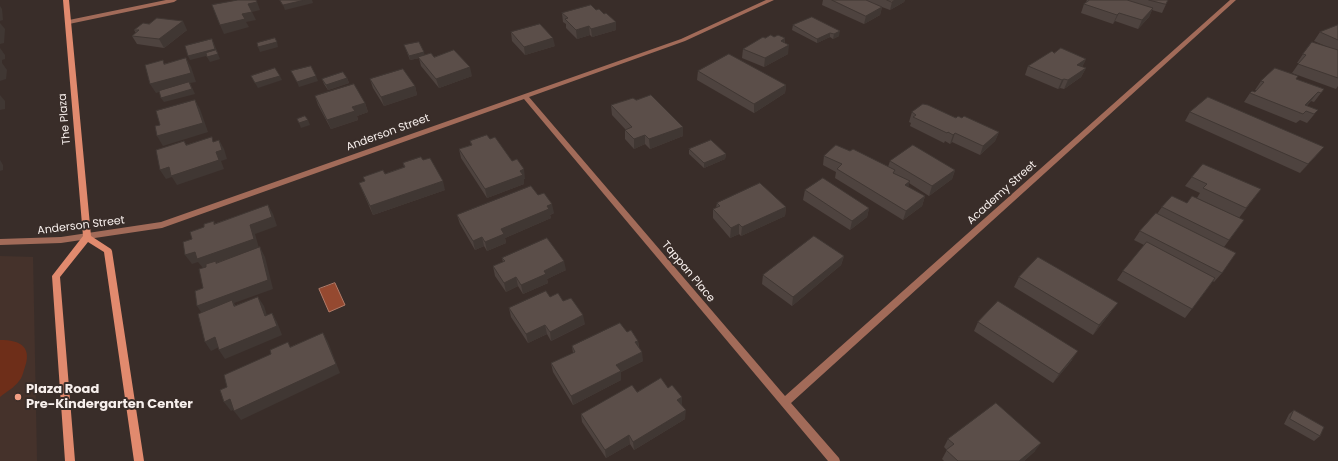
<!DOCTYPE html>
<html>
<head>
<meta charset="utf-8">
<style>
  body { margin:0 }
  canvas { display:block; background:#392d29 }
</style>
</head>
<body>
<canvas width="1338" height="461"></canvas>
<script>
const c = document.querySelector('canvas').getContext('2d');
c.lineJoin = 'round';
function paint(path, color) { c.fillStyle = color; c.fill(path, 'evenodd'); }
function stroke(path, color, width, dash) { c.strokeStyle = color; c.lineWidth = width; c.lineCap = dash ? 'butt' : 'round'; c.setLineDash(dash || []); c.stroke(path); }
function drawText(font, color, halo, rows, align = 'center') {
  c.font = font + ' Poppins,sans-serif'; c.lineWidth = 4; c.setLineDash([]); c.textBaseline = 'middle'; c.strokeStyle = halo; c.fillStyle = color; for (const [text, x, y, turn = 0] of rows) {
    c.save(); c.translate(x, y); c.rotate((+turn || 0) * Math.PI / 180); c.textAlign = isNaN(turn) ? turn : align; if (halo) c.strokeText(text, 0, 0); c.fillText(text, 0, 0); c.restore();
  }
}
paint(new Path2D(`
  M0,256L33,257L37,461H0Z`), '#45322b');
paint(new Path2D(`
  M0,340C21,340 33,347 24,370C23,373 22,378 19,381C15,387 6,392 0,397Z`), '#6e2e19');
const water = new Path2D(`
  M335,283L345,305L329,312L319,289Z`);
paint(water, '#954930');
stroke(water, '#b27b68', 1);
paint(new Path2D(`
  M166,0H177L174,2L69,24L66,22L69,20Z
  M766,0H774L685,41L529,97L785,396L1230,0H1236L791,403L839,458L840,461H828L524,99L162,228L61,243L0,245V239L61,237L161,222L681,39Z`), '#a26b59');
paint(new Path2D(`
  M63,0H69L91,236L111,249L112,251L144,461H134L104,252L88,242L60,277L75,461H65L52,276L83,236Z`), '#e18a6e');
paint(new Path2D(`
  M823,0H905L904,2L890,10L882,7L880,15L864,24L822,5Z
  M1087,0H1168L1162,13L1152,10L1149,17L1138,29L1115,21L1113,24L1081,13L1084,4L1087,2H1086Z
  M596,10L604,14L616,22V30L592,37L590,35L577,39L566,28V24L563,22L562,13Z
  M812,17L839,36L833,39L830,37L817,43L792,30L793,25Z
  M1338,25V86L1336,89L1292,73L1299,63H1297L1303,54L1330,48L1314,41L1320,32Z
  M134,30H187L164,48L137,44L132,36L136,33Z
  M511,32L555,46L525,55L512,41Z
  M774,37L785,38V43L788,54L764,67L742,58L743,49L765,38Z
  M404,45L424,55L434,57L472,76L439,88L421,66L419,58L410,60Z
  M1054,53L1086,59L1082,67L1086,68L1081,77L1064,89L1060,88L1058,89L1025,75L1028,66Z
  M698,71L786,85L785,93L754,113L697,80Z
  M1298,76L1296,79L1324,89L1314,102L1311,101L1307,106L1318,110L1307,123L1300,120L1296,123L1244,102L1250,93L1255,92L1256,90H1255L1261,81Z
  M347,78L349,83L328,90L324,84L322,79Z
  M370,79L415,86L417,95L384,106L373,88Z
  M315,96L365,103L368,112L357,116L358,120L331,129L318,105Z
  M636,100L683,127V136L650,149L645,144L634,149L625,139V130H626L612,115L611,105Z
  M912,112L962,118L999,132L995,141L980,155L952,142L950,144L945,141L944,143L910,126L911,123L909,122Z
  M1190,112L1316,156L1300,173L1185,121Z
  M490,139L512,161L525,179H524V184L487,198L461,158L459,149L471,145L470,141Z
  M689,149L726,154L725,159L704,168L689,154Z
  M850,151L888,167L890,161L955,170L952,179L929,196L909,183L908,187L925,196L922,206L903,220L835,178L836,172L823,165L824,156Z
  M423,160L445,190L373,215L359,183L404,167L403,163Z
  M1192,177L1261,189L1239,218L1197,198L1200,193L1185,186Z
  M805,190L869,208L867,217L850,230L803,200Z
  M538,195L554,213L550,215L551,218L505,238L506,243L487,251L484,246L475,250L460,224L457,215Z
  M717,203L786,207L785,216L741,236L739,234L730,238L713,218V209L716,208Z
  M1187,203L1244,220L1224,247L1222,273L1214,282L1213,281L1185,318L1117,280L1123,271L1144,245L1134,240L1140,231L1157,214L1162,207Z
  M844,256L841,265L792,306L762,284L763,275Z
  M502,258L566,270L547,279L548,283L523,294L518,286L506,292L495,276L493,266L503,262Z
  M1019,277L1111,312L1093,335L1014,287Z
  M550,297L563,301L585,324L551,341L547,334L528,343L511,317L509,308Z
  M978,322L1072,360L1053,383L974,331Z
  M627,332L638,341L639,347L643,361L621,372V380L573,405L553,372L551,363L573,353L572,346Z
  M668,388L682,397V406L685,419L634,450L630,444L606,458L582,422L581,414L637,392Z
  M1294,410L1320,436L1314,441L1284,424L1289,414Z
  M948,439L1035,451L1024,461H944L942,459L947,450L944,447Z`), '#4e433f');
paint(new Path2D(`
  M305,0H312L313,3L285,10L283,5Z
  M895,0H905L904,2L890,10L892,2Z
  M257,2L260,10L252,12L256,20L246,22L249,27L224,34L220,25L242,14L248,4Z
  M0,6L2,9L3,20L0,21Z
  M882,7L880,15L864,24L866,16Z
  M1153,8L1149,17L1138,29L1142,20Z
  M1119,13L1115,21L1113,24L1117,15Z
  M183,21L187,30L164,48L159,39Z
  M616,22V30L592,37L591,29Z
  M0,23L5,29L4,43L0,44Z
  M589,26L590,35L577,39L576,30Z
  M840,31L839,36L833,39L834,34Z
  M830,33V37L817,43V39Z
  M553,38L555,46L525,55L524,47Z
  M785,38L784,47L781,41Z
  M212,39L218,53L190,60L188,56Z
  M277,42L278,47L260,52L258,47Z
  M789,45L788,54L764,67L765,58Z
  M0,48L5,55V59L2,60V63L7,70L6,79L0,81Z
  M424,52L425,57L410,60L409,56Z
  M218,54L220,59L210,62L207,57Z
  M186,58L191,67L196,82L190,83L195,94L164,102L161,98L190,83L156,93L150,84Z
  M1086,59L1082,67L1077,65Z
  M470,67L472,76L439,88L436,79Z
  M1086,68L1081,77L1064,89L1068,80Z
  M280,76L282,80L258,88L255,83Z
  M316,76L318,81L299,87L297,82Z
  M347,78L349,83L328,90L326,85Z
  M1064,79L1060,88L1058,89L1062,80Z
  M786,85L785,93L754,113V104Z
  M415,86L417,95L384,106L381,97Z
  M1318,92L1311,101L1299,114L1305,105Z
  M0,95L5,101V109L0,110Z
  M195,100L200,109L208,132L163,146L157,136Z
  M365,103L368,112L357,116L358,120L331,129L327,120L352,107Z
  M308,120L310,125L301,128L299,123Z
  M683,127V136L650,149L649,139Z
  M999,132L995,141L980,155L983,146Z
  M955,133L952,142L950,144L953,135Z
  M645,135V144L634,149V139Z
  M219,140L224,149L227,159L221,161L224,169L177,185L172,177L166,179L160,170L216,152Z
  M1324,147L1316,156L1300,173L1308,164Z
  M726,154L725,159L704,168V163Z
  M0,160L3,165V170L0,171Z
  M524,169L525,179H524V184L487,198L485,189Z
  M955,170L952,179L929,196L932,186Z
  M443,181L445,190L373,215L370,206Z
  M910,181L907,190L905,185Z
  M925,196L922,206L903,220L906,211Z
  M552,204L554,213L550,215L551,218L505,238L506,243L487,251L485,242L501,229Z
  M268,205L273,214L277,226L255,234L259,248L203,268L198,262L192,264L185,255L195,252L250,225Z
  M786,207L785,216L741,236L742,227Z
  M869,208L867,217L850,230L852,221Z
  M739,224V234L730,238L731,228Z
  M482,237L484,246L475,250L473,241Z
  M260,247L265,257L273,289L234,303L238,309L234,306L203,315L197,306Z
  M844,256L841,265L792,306L793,297Z
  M564,261L566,270L547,279L548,283L523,294L521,285L544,271Z
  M516,277L518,286L506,292L504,283Z
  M258,297L264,306L270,325L265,316Z
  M1118,303L1111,312L1093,335L1099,325Z
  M272,313L277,322L282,335L225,359L219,350Z
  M583,315L585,324L551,341L550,332Z
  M545,325L547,334L528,343L526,334Z
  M323,333L328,342L340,373L241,420L234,411Z
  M215,337L221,346L211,351L205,342Z
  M638,341L639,350L635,342Z
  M1078,351L1072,360L1053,383L1059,374Z
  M642,352L643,361L621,372V380L573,405L571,396L616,365Z
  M682,397V406L677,400Z
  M230,399L237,408L231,411L224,402Z
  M686,410L685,419L634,450L633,442Z
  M629,435L630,444L606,458L605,450Z
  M1041,443L1035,451L1024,461H1019Z`), '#403733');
const building = new Path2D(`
  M238,0H256L257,2L248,4L252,12L242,14L245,19L220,25L212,5Z
  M280,0H305L283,5Z
  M832,0H866L882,7L866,16Z
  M887,0H895L892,2Z
  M1090,0H1127L1153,8L1142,20L1119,13L1117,15L1084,4Z
  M1149,0H1168L1166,4Z
  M591,5L596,10L599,9L604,14L606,13L616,22L591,29L589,26L576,30L565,19L568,18L562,13Z
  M812,17L840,31L834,34L830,33L817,39L793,25Z
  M157,18L183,21L159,39L132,36L139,30H134L143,23L149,24Z
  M540,24L553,38L524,47L511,32Z
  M1338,25V40L1320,32Z
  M771,35L774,37L778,35L785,38L781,41L789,45L765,58L743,49L763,37L765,38Z
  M275,38L277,42L258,47L257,43Z
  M212,39L215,49L188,56L185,46Z
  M419,42L424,52L409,56L404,45Z
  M1312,42L1338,50V78L1298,64L1306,55L1303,54Z
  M1061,48L1086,59L1077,65L1086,68L1068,80L1064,79L1062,80L1028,66L1052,51L1054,53Z
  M216,50L218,54L207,57L206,53Z
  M454,50L470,67L436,79L418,57L431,53L434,57Z
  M729,54L786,85L754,104L698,71Z
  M186,58L191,73L150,84L145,65L163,60L164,64Z
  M311,66L316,76L297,82L291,71Z
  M275,68L280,76L255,83L251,76Z
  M1275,68L1298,76L1296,79L1324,89L1321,93L1318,92L1305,105L1318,110L1314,114L1306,111L1303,114L1250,93L1252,91L1255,92L1264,82L1261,81Z
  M403,69L415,86L381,97L370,79Z
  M343,72L347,78L326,85L322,79Z
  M189,82L192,89L161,98L159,91Z
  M354,84L365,103L352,107L355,111L327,120L315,96Z
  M651,95L683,127L649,139L645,135L634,139L625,130L632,127L611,105L633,98L636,100Z
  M1208,97L1324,147L1308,164L1190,112Z
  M195,100L203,123L157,136L155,126L160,125L156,111Z
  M923,104L928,105L956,118L958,116L962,118L964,116L999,132L983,146L955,133L953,135L948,132L947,133L913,117L916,115L912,112Z
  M305,116L308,120L299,123L297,119Z
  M487,135L490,139L495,137L512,161L517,159L524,169L520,171L523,175L485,189L459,149L472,145L470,141Z
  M212,137L213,142L219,140L222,150L216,152L219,160L171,176L169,167L160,170L156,150L184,141L186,145Z
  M711,140L726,154L704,163L689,149Z
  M836,145L850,151L853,149L895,170L893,173L910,181L905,185L925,196L906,211L837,169L842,164L824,156Z
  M913,145L955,170L932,186L890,161Z
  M421,157L423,160L430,158L443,181L370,206L359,183L365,181L363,177L383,170L385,174L405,167L403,163Z
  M1203,164L1261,189L1246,208L1203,188L1207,184L1192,177Z
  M823,178L869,208L852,221L805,190Z
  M760,183L786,207L742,227L739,224L731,228L713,209L720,206L717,203Z
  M531,186L538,195L544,193L552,204L547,206L549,209L501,229L504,234L485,242L482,237L473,241L457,215Z
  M1172,196L1187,203L1192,196L1244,220L1229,240L1162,207Z
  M268,205L272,217L250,225L254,239L197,259L195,252L185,255L183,242L192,239L190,232L204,227V224L214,221V224Z
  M1156,213L1236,253L1222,273L1140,231Z
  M814,236L844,256L793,297L763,275Z
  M547,238L564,261L544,271L546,274L521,285L516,277L504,283L493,266L505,261L502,258Z
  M1147,242L1215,278L1192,309L1123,271Z
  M260,247L268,280L197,306L195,291L203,288L199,269L206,267V264L216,261V263Z
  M1038,257L1118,303L1099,325L1019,277Z
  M546,291L550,297L558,293L563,301L571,298L583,315L550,332L545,325L526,334L509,308Z
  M258,297L265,316L272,313L277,326L219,350L215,337L205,342L198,314L232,300L234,306Z
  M998,301L1078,351L1059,374L978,322Z
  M620,323L627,332L631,330L638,341L635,342L642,352L616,365L621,371L571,396L551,363L575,352L572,346Z
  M323,333L336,364L234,411L230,399L224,402L220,390L227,387L224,375L271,354L270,350L288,342L290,347Z
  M661,378L668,388L672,385L682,397L677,400L686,410L633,442L629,435L605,450L581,414L632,385L637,392Z
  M996,403L1041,443L1019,461H958L946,450L954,444L948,439Z
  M1294,410L1324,427L1320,436L1290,419Z`);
paint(building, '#5b4e49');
stroke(building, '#403733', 1);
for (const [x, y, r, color] of [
  [18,397,4,"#f39f84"]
]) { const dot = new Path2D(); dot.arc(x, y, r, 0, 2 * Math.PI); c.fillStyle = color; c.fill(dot); stroke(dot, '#392d29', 1.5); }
drawText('11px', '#f7efec', '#392d29', [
  ["The Plaza",65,119,-95],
  ["Anderson Street",388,133,-20],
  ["Academy Street",1002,193,-42],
  ["Anderson Street",81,226,-7],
  ["Tappan Place",688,272,50]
]);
drawText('bold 13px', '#f7efec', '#392d29', [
  ["Plaza Road",26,390],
  ["Pre-Kindergarten Center",26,405]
], 'left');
</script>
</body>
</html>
